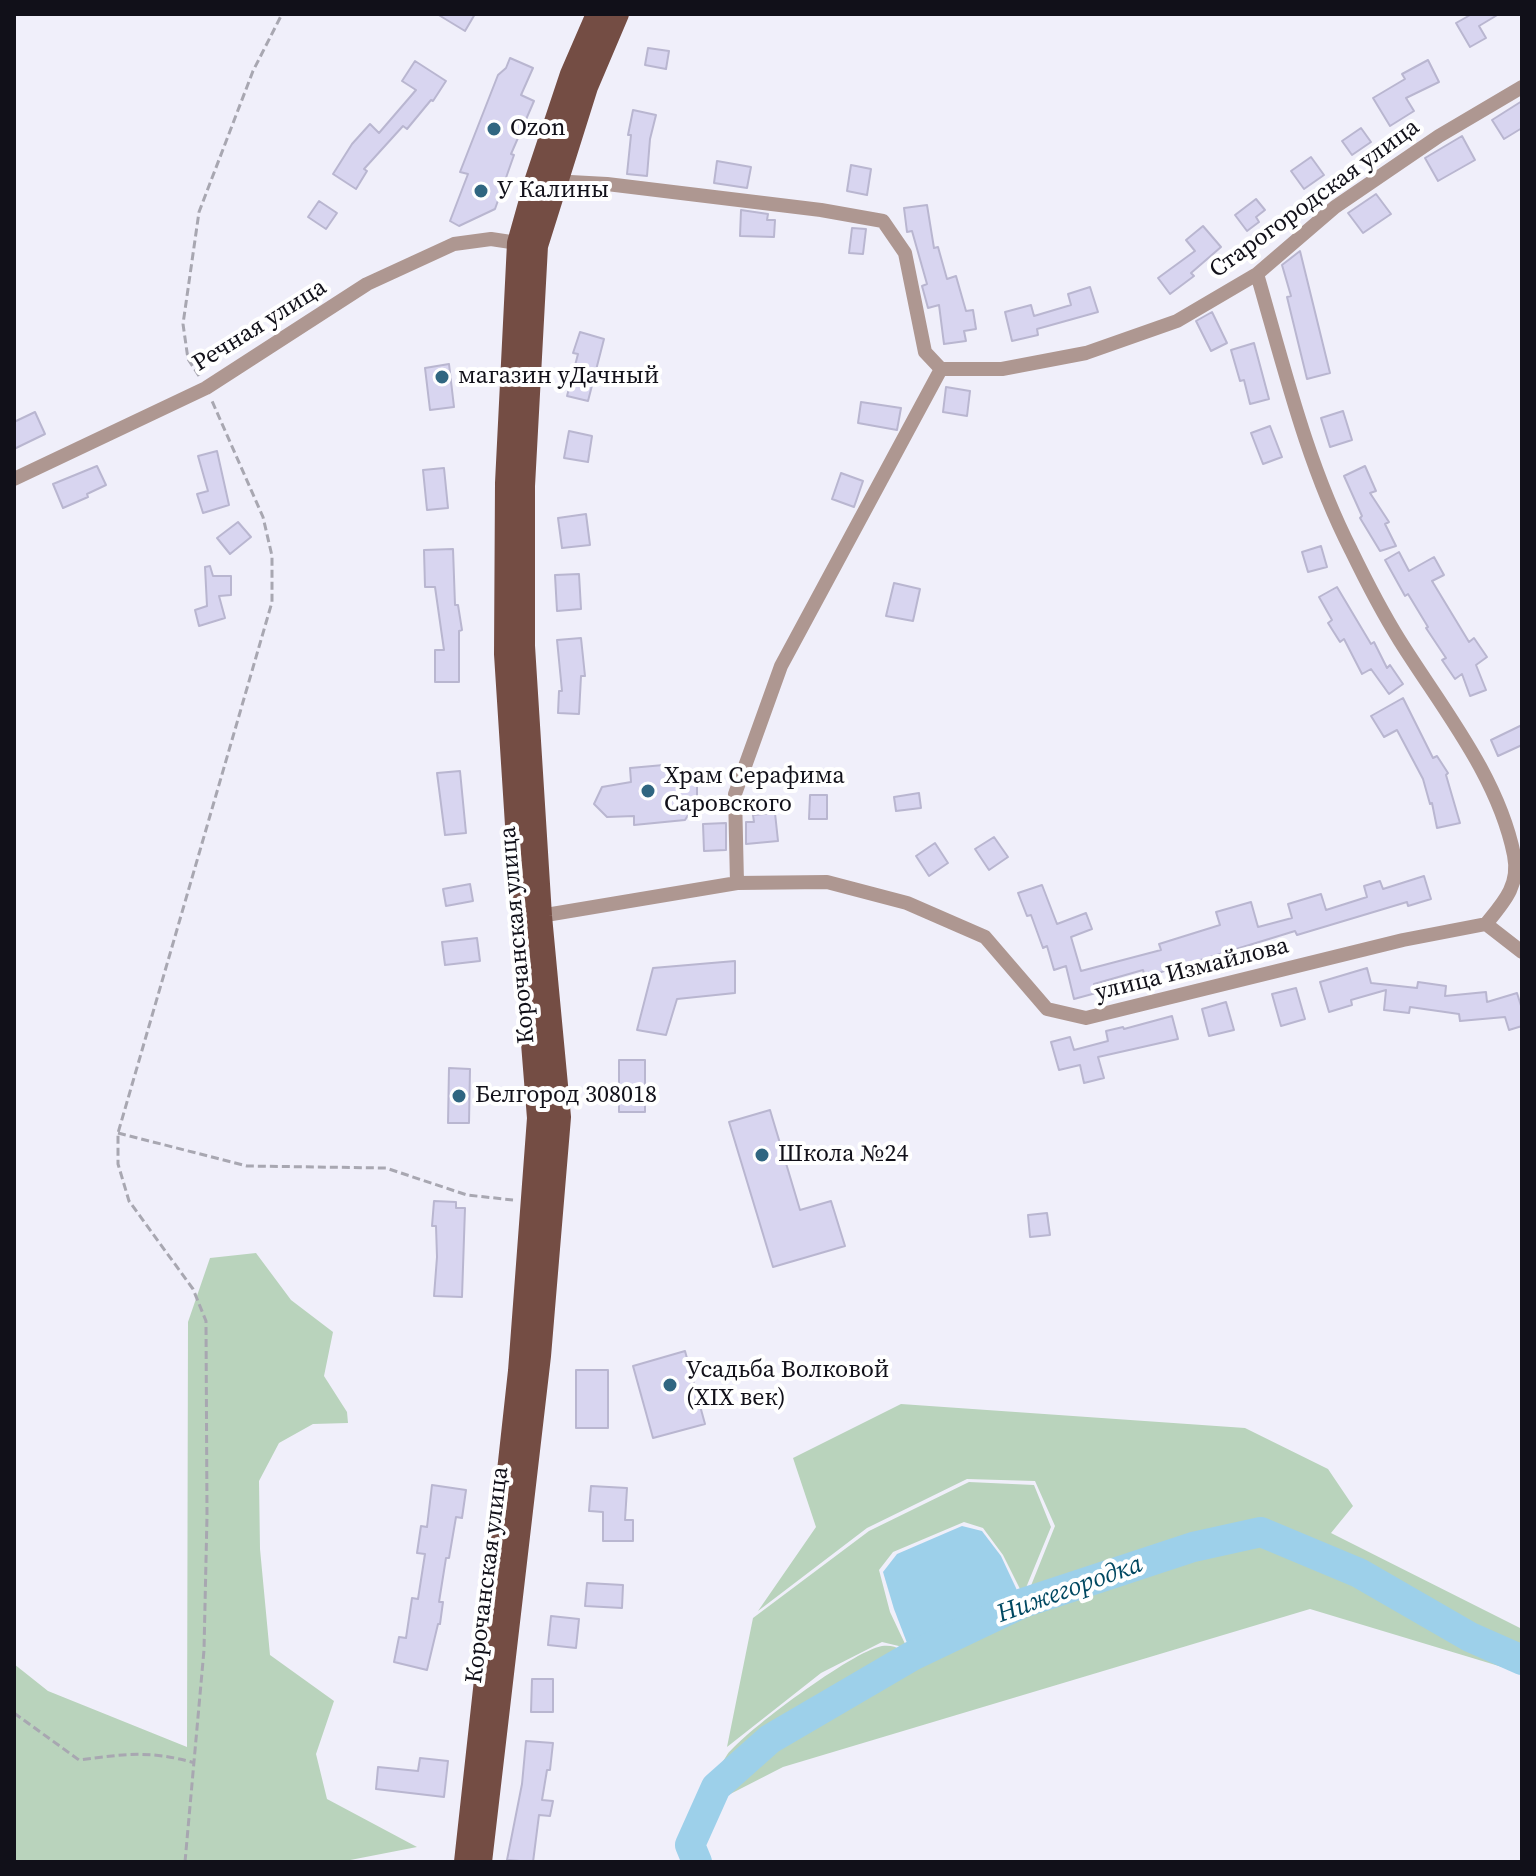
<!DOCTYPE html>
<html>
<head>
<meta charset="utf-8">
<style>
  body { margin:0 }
  #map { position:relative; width:1536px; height:1876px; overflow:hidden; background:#f0effa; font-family:"Source Serif 4",serif }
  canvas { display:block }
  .frame { position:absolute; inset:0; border:16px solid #111019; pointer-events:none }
</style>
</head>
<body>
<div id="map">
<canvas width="1536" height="1876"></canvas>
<div class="frame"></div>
</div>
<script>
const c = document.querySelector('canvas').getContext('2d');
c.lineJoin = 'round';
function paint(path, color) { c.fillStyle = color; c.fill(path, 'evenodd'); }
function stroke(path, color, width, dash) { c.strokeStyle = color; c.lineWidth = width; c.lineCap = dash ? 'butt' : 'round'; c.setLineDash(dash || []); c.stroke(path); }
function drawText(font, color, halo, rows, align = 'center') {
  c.font = font + ' "Source Serif 4",serif'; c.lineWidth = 8; c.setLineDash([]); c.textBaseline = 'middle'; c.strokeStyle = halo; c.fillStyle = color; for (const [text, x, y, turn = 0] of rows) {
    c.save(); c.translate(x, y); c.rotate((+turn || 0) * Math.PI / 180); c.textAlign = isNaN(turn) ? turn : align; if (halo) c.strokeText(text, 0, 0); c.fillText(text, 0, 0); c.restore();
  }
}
paint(new Path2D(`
  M256,1253L291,1300L333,1332L324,1376L347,1412L348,1423L313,1424L279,1443L259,1481L260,1549L270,1655L334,1701L316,1754L327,1799L417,1847L340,1862H14V1664L48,1691L187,1747L188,1322L210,1258Z
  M901,1404L1245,1428L1328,1469L1353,1506L1331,1533L1522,1629V1656L1473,1634L1362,1570L1262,1529L1191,1543L1026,1598L1055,1526L1035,1481L967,1479L867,1528L758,1611L816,1527L793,1458Z
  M969,1482L1034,1485L1051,1527L1023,1595L1003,1555L983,1528L964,1522L893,1552L879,1570L890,1612L907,1648L882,1642L821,1673L727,1747L753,1618L869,1531Z
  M1261,1536L1359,1578L1463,1638L1522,1664V1673L1310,1609L783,1767L699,1810C708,1793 716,1771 727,1755C745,1731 853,1651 882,1646C896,1644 904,1651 914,1660L1023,1609L1200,1550Z`), '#b9d3bc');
paint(new Path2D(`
  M962,1526L982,1531L1001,1556L1023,1603L912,1656L894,1609L883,1572L897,1554Z`), '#9dd0ea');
stroke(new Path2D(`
  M697,1862L690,1845L716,1787L770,1739L912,1656L1023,1603L1193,1547L1261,1532L1359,1573L1470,1637L1522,1660`), '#9dd0ea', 30);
const building = new Path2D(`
  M437,14H475L465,31Z
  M1472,14H1499L1479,26L1486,38L1470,47L1456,23Z
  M648,48L669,51L666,69L645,65Z
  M510,58L533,68L521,95L534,101L511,154L514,155L495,209L459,226L450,221L468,174L460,172L498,75L506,68Z
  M1428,60L1439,82L1406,98L1414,111L1390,126L1373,98L1405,79L1402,74Z
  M415,61L446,81L433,101L431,100L407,129L403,126L364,169L367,171L356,189L333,174L352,144L370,124L379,133L416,90L402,81Z
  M1522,101V128L1504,139L1492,120Z
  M633,110L656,115L650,139L647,176L627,174L631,135H628Z
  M1361,128L1371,142L1352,155L1342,141Z
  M1462,136L1475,160L1438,181L1425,158Z
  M1311,157L1324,175L1304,189L1291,171Z
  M717,161L751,167L747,188L714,183Z
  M851,165L871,169L867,195L847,191Z
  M1376,194L1391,214L1363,233L1348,213Z
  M1256,199L1265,210L1256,217L1259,222L1247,231L1235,215Z
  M319,201L337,213L326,229L308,217Z
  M927,205L934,248L938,247L947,279L956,276L966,311L973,310L976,329L964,331L966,341L944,344L939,305L928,308L922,286L927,284L912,231L907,232L904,208Z
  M741,210L768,214L767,220H775L774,237L740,236Z
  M1203,226L1221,247L1191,273L1194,276L1170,294L1158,278L1195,251L1186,240Z
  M852,228L866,229L863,254L849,253Z
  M1300,251L1330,373L1307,379L1287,297L1291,296L1282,265Z
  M1090,287L1098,312L1037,329L1038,335L1012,341L1005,312L1031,305L1034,316L1071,305L1068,294Z
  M1212,312L1227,343L1211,351L1196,321Z
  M580,332L604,339L588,401L567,396L578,354L573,353Z
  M1254,343L1269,399L1250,404L1244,380L1240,381L1231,350Z
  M449,364L454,407L430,410L425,368Z
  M946,387L970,391L967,416L943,412Z
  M861,402L901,408L897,430L858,423Z
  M1343,411L1352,440L1330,447L1321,418Z
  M35,412L45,434L14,449V422Z
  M1270,426L1282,457L1263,464L1251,433Z
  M569,431L592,436L588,462L564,458Z
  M217,451L229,505L203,513L197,494L208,491L198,456Z
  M97,466L106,485L87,494L88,497L63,508L53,484Z
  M1365,466L1376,491L1370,493L1389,522L1385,524L1396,546L1380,551L1360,518L1362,516L1344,476Z
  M444,468L448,508L427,510L423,470Z
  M841,473L863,481L854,507L832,499Z
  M586,514L590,545L562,548L558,518Z
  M238,522L251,537L230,554L217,538Z
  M1321,546L1327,567L1308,572L1302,552Z
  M453,549L455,605H458L462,630L459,631V682H435V650H444L435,587H425L424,550Z
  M1399,552L1409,571L1434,557L1444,575L1432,581L1469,642L1474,638L1487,657L1476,665L1486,690L1470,696L1462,674L1455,679L1442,660L1446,658L1426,628L1428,627L1408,594L1405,596L1385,560Z
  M210,566L213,576H231V595L219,596L225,618L199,626L195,610L207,606L205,567Z
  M579,574L581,609L557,611L555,575Z
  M894,583L920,589L913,621L886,616Z
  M1337,587L1371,644L1374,642L1387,668L1390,665L1403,684L1389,694L1371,669L1362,674L1344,639L1340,642L1328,623L1332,620L1319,597Z
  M581,638L585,676H581L579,714L558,713L559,691H562L557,640Z
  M1403,698L1433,758L1437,756L1448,773L1446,775L1460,823L1437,828L1432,803L1430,804L1423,779L1397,730L1384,737L1371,716Z
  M1522,725V745L1498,756L1491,740Z
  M675,764L677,773L688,775L697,784V801L685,820L634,825V816L607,817L594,804L602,787L631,782L630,768Z
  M460,771L466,833L445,835L437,773Z
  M919,793L921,808L896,811L894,797Z
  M810,795H827V819H809Z
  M775,813L778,841L746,844V822H754L753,815Z
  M726,823V850L704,851L703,824Z
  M994,837L1008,857L989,870L975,849Z
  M935,843L948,863L929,876L916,856Z
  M1424,876L1431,899L1408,906L1407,902L1297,935L1295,931L1145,977L1143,970L1094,984L1096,993L1074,999L1066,966L1054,970L1047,946L1043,948L1031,915L1027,916L1018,893L1042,885L1057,924L1086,913L1092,929L1071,937L1081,971L1161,950L1159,944L1220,925L1216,912L1251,902L1258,927L1292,918L1288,904L1321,894L1326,910L1367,897L1364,886L1380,881L1383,889Z
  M470,884L473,901L446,906L443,889Z
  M477,938L480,961L445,965L442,942Z
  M735,961V993L677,999L666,1035L637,1030L653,968Z
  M1367,968L1371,983L1417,988L1418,982L1446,986L1445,996L1486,992L1487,1002L1517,993L1522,1009V1026L1509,1030L1505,1017L1460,1021L1459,1014L1410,1007L1409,1013L1384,1010L1386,990L1351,1000L1352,1005L1329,1012L1320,982Z
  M1296,988L1305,1019L1281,1026L1272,994Z
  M1226,1002L1234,1030L1209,1036L1202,1009Z
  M1172,1016L1178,1039L1098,1057L1104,1078L1084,1083L1080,1065L1059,1070L1051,1042L1070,1037L1074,1050L1108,1041L1106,1031L1123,1027L1124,1029Z
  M619,1060H645V1112H619Z
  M449,1068L470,1069L469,1123H448Z
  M770,1110L800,1210L831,1201L845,1246L773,1267L729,1122Z
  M434,1201L456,1202V1208H465L462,1297L434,1296L437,1257L436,1226H432Z
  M1047,1213L1050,1235L1030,1237L1028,1215Z
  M685,1351L705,1424L653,1438L633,1366Z
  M576,1370H608V1428H576Z
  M432,1485L466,1490L462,1518L456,1517L449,1558H446L439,1602H443L440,1624H438L427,1670L394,1662L399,1637L406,1638L412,1598L418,1599L425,1554L417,1553L421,1526L427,1527Z
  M591,1486L627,1488L625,1520H633V1541H603V1512L589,1511Z
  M587,1583L623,1585L622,1608L585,1606Z
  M551,1616L579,1619L576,1648L548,1645Z
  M532,1679H553V1712H531Z
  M526,1741L553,1743L550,1770H547L542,1800L553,1801L550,1816L539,1815L533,1862L507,1860L522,1784Z
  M420,1758L448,1761L444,1797L376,1789L378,1767L418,1771Z`);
paint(building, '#d8d5f0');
stroke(building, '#b9b6d0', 2);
stroke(new Path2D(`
  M199,376L188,359L183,324L199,212L253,71L282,14
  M118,1133L247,1166L386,1168L467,1195L513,1200
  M14,1713L79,1760C125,1754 150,1750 195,1763
  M185,1862L204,1650L207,1516L206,1321L193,1289L129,1201L118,1164V1133L272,602V556L263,517L212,401`), '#a8a7b1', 3, [8, 4]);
stroke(new Path2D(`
  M552,181L607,184L821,210L883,221L905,253L925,352L941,369H1002L1086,353L1177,321L1257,274L1335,207L1439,136L1522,87
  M1257,274C1284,367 1307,464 1351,550C1366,581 1382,612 1400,641C1442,708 1498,776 1514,855C1520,885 1504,902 1486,924
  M14,479L206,388L367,284L454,244L491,239L524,244
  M737,883L735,794L781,666L941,369
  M534,917L737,883L827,882L907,903L985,937L1047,1009L1086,1018L1403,940L1486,924L1522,952`), '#ae9791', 14);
stroke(new Path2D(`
  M465,1862L519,1371L538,1118L522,918L505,654L506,483L518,243L536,179L571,74L597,14
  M481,1862L540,1356L560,1117L541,916L524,646V486L537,246L587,87L618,14`), '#744d44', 22);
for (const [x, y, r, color] of [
  [494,129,8,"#306681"],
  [481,191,8,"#306681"],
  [442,377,8,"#306681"],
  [648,791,8,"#306681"],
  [459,1096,8,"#306681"],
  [762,1155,8,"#306681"],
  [670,1385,8,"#306681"]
]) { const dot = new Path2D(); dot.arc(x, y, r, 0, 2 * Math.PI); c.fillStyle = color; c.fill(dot); stroke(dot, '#fff', 3); }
drawText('24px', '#111019', '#fff', [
  ["Ozon",510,129],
  ["У Калины",497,191],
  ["магазин уДачный",458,377],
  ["Храм Серафима",664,777],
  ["Саровского",664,805],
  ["Белгород 308018",475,1096],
  ["Школа №24",778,1155],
  ["Усадьба Волковой",686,1371],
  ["(XIX век)",686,1399]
], 'left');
drawText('24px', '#111019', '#fff', [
  ["Старогородская улица",1315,199,-36],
  ["Речная улица",260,326,-32],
  ["Корочанская улица",518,935,-95],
  ["улица Измайлова",1192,970,-14],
  ["Корочанская улица",488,1575,-83]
]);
drawText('italic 26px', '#004861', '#fff', [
  ["Нижегородка",1070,1590,-20]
]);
</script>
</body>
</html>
